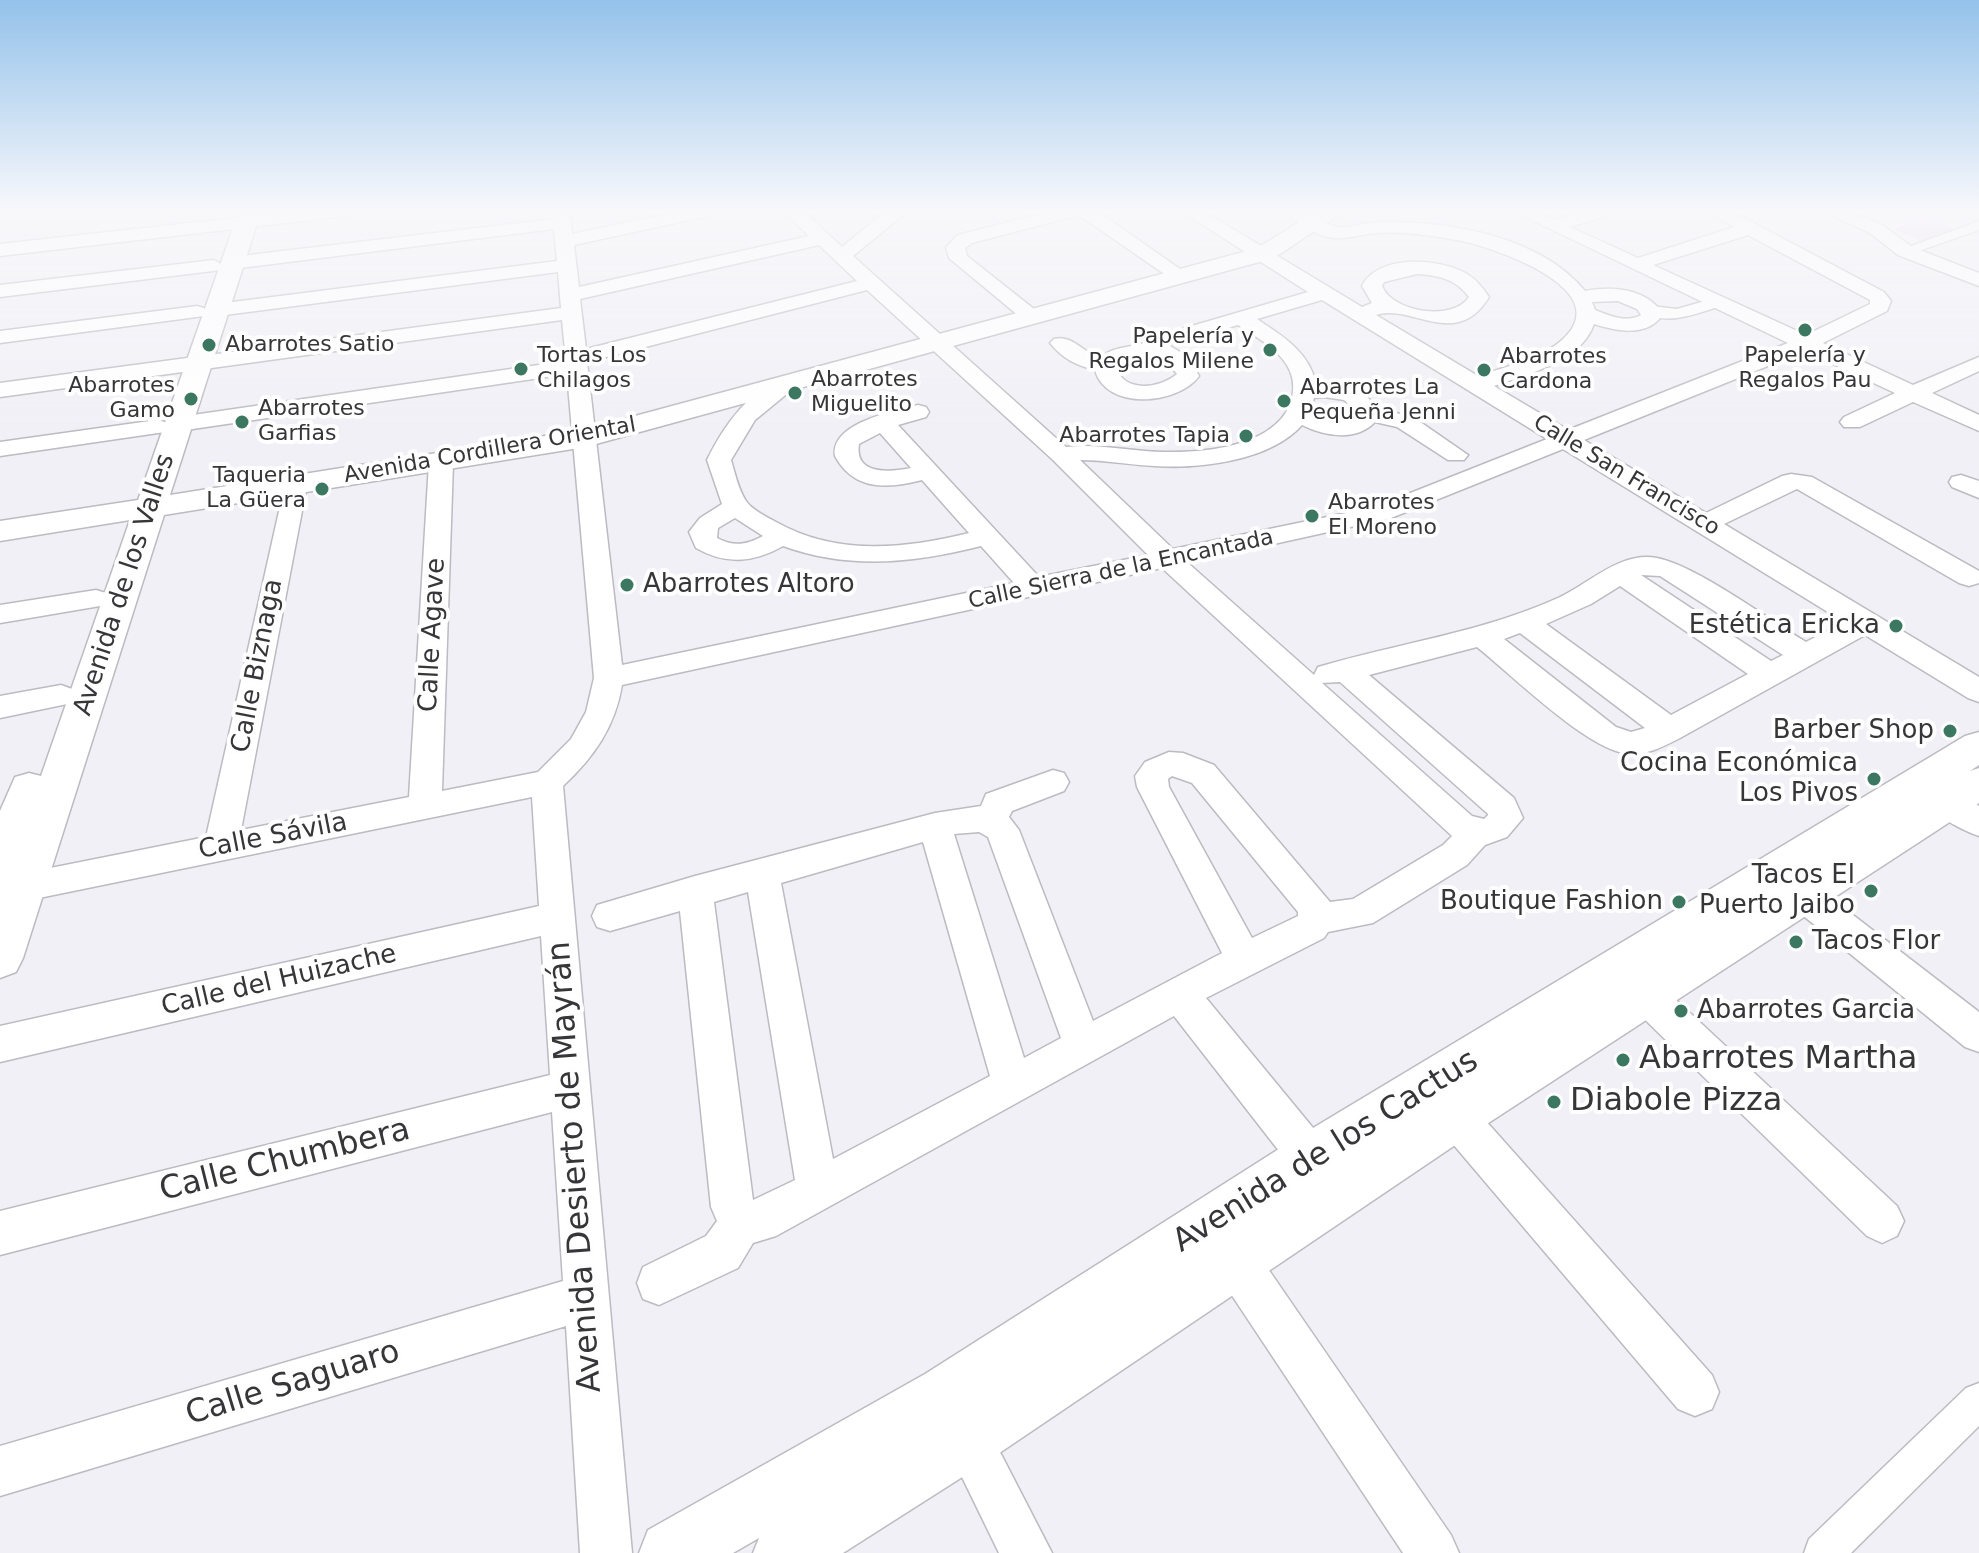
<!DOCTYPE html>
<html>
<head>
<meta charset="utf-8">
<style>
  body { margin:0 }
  canvas { display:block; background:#f0f0f6 }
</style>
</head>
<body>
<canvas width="1979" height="1553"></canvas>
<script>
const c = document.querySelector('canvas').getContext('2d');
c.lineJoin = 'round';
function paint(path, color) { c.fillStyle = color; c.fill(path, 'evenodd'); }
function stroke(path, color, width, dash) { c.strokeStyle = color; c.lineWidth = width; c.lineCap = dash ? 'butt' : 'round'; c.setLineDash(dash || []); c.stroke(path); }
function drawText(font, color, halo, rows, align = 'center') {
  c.font = font + ' "DejaVu Sans",sans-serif'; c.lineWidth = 8; c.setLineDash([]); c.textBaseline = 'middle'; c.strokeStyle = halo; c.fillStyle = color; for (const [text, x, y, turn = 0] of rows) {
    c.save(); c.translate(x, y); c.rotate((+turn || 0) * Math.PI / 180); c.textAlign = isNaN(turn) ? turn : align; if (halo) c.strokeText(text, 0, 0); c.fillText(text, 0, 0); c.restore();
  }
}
paint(new Path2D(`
  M1926,218L1955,229L1922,241L1893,229Z`), '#eacde1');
const pedestrian = new Path2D(`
  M1979,221V230L1910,254L1898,251Z
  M1719,297L1724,299V305C1701,312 1665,328 1643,311L1651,306L1677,309Z
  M1979,1383V1426L1851,1553H1804L1809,1539L1966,1388Z`);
const minor = new Path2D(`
  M297,211H355L346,216L0,256V244Z
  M552,211H570L572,234L681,211H717L708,216L574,245L579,287L809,236L783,211H803L842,247L886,211H908L853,256L1066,447C1100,443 1132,452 1165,452C1205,453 1280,446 1292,398C1301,361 1264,342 1238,325L1168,345L1189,357L1199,376C1178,405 1106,411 1095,370C1076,365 1063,359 1050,343L1054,339C1072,334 1083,353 1101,358C1115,343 1140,350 1154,337L1308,292L1181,211H1203L1362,307L1372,303L1362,286C1378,254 1440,258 1467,274C1477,280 1483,288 1489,297C1456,351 1412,303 1376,315L1478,376C1507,366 1552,357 1571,330C1603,284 1491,247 1462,241C1435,236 1404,231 1376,233C1362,234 1348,239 1334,238C1317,236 1297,224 1286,211C1294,211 1304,210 1310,213C1320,218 1327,226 1338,227C1352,228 1366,222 1381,222C1449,221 1540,236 1585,291C1612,286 1643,288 1661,311V317C1645,337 1616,331 1594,324C1581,362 1527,374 1494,386L1568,430L1788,343L1513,211H1537L1555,220L1583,211H1611L1608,215L1570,227L1638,258L1734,227L1708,211H1731L1884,292L1891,301L1887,311L1823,343L1913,385L1979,357V371L1932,393L1979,415V431L1913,402L1860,427H1844L1840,422L1844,417L1895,393L1805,351L1584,440L1706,513L1782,476L1791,474L1812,477L1979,571V583L1969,586L1959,583L1797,489L1724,524L1979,677V702L1968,698L1865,635L1680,738C1666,745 1650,754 1633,754C1593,756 1511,674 1477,647L1369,675L1514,798L1523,818L1507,837L1485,845L1467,865L1373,923L1328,932L1324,938L1206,998L1337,1157L1343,1172L1337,1187L1322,1193L1307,1187L1174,1016L776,1236L753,1243L738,1268L659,1305L643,1299L637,1283L643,1267L706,1236L717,1221L711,1207L680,911L610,931L597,927L592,916L597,905L695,876L935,813L981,806L986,794L1053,770L1064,773L1069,782L1064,791L1012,811L1009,817L1019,830L1093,1021L1222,953L1137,787L1135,776L1145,762L1169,752L1183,753L1214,765L1330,902L1353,899L1443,845L1452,836L1162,568L622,685C615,727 594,757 563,786L632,1553H580L566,1326L0,1496V1446L563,1281L552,1112L0,1255V1211L550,1075L541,936L0,1062V1026L539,906L532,797L0,906V878L206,837L286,480H304L307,485L241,830L409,797L429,463L432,458H450L453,463L442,791L538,772L571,739L586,712L594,678L567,374L179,431L171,429L167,424L171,419L179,417L566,361L562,320L0,397V383L561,308L558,272L217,316L207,310L217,304L557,261L554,229L232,269L222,263L232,257L553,219ZM1748,235L1870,300V304L1806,335L1653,265ZM819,245L857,281L586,349L580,299ZM1417,274C1438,275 1456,279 1469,297C1453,322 1392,312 1382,286L1384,282ZM867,290L1053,460L1148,555L1039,577L898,425L926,417L929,412L926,407L918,405C894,411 830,423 835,456C854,491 887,489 922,480L969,533C905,549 836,556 776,522C767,517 752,510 746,501C738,489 735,473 731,460L755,420L800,383L789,376C751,386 723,427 707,460L722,504L700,518L689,532L696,548C726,565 753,563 783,546C849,570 914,563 981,546L1014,583L622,665L587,362ZM1322,300L1547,439L1375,507L1173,549L1080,460C1106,460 1130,465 1155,466C1200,469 1270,461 1302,425C1324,436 1356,442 1375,422L1397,427L1448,460H1464L1468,455L1413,417L1379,409L1360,390L1334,384H1316C1310,353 1283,336 1257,319ZM1618,301L1637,309L1641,315C1626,323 1610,316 1595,310L1592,302ZM1138,356L1167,362L1177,374C1161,388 1124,394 1116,367L1121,362ZM1324,397L1344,400L1358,413C1343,427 1327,420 1310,411L1314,398ZM880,433L911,468C891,472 854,476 859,444ZM1563,449L1844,622L1806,642C1769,620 1697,566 1657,558C1620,551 1589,584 1558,598C1480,633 1399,643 1318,667L1314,675L1188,563L1391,518ZM735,518L763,536C746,545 734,547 717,538L718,528ZM1641,575L1660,576L1783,655L1771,661ZM1620,586L1748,674L1671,715L1546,624L1591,604ZM1520,633L1645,728L1631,732L1616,727L1504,639ZM1340,682L1488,814V815L1484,819L1472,816L1322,683ZM1172,776L1192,783L1298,912V916L1252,938L1169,787L1168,779ZM979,832L988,837L1061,1038L1024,1058L954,834ZM923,842L990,1076L833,1159L781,883ZM748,892L795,1180L753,1200L714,902Z
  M1051,211H1097L1190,276L1180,282L1173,280L1079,215L972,243L965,248L967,256L1039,313L1042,317L1039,321H1025L949,258L946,247L958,235Z
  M1822,211H1847L1882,225L1912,247L1979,273V286L1898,255L1870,233Z
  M214,260L224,266L221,270L0,297V285Z
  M197,306L204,308L207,312L204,316L0,343V331Z
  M157,420L165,422L169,427L165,432L0,456V442Z
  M1961,475L1979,481V498L1952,487L1949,482L1952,477Z
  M96,590L106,593L110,599L106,605L0,623V605Z
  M61,685L72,689L76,696L72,703L0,718V696Z
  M1930,778L1941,781L1979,806V836C1958,829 1924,809 1914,790L1919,781Z
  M1802,881L1814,885L1979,1012V1052L1965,1047L1790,905L1785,895L1790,885Z
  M1632,962L1645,967L1659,984L1897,1206L1904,1221L1897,1236L1882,1243L1867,1236L1633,1008L1613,978L1619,967Z
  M1455,1097L1469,1102L1712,1375L1719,1392L1712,1409L1695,1416L1678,1409L1441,1130L1435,1116L1441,1102Z
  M1235,1238L1251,1244L1451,1535L1459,1553H1403L1219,1276L1213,1260L1219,1244Z
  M967,1414L984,1421L1052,1553H999L943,1438L950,1421Z`);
const tertiary = new Path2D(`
  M239,211H261L170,495L583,430L1243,252L1264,244L1317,211H1344L1280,254L1259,262L585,447L164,515L23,958L16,972L0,978V893L3,884L0,885V811L15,777L29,773L41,776L130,520L0,541V521L138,500Z
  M1979,732V765L1970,771L1979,768V803L1473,1133L989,1460L843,1553H753L759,1538L733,1553H639L648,1530L925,1374L1293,1140L1965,736Z`);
stroke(pedestrian, '#bbbbc1', 3);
stroke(minor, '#bbbbc1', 3);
stroke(tertiary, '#bbbbc1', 3);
paint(pedestrian, '#fff');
paint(minor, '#fff');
paint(tertiary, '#fff');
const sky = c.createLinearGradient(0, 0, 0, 429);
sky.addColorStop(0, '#94c2ea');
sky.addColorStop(0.49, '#f8f8fb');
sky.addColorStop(1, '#f8f8fb00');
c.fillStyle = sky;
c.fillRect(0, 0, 1979, 429);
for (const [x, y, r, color] of [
  [1805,330,8,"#3c7761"],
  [209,345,8,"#3c7761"],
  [1270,350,8,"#3c7761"],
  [521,369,8,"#3c7761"],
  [1484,370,8,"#3c7761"],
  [795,393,8,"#3c7761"],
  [191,399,8,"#3c7761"],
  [1284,401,8,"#3c7761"],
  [242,422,8,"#3c7761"],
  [1246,436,8,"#3c7761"],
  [322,489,8,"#3c7761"],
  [1312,516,8,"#3c7761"],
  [627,585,8,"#3c7761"],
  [1896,626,8,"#3c7761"],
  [1950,731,8,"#3c7761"],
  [1874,779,8,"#3c7761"],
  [1871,891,8,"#3c7761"],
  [1679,902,8,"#3c7761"],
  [1796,942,8,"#3c7761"],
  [1681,1011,8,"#3c7761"],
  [1623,1060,8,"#3c7761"],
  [1554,1102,8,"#3c7761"]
]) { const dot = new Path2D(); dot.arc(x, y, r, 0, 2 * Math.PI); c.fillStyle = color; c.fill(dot); stroke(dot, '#fefefe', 3); }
drawText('22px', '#363638', '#fefefe', [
  ["Papelería y",1254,337,"right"],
  ["Regalos Milene",1254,362,"right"],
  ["Abarrotes Satio",225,345],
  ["Tortas Los",537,356],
  ["Chilagos",537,381],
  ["Papelería y",1805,356,"center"],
  ["Regalos Pau",1805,381,"center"],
  ["Abarrotes",1500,357],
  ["Cardona",1500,382],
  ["Abarrotes",811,380],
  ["Miguelito",811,405],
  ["Abarrotes",175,386,"right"],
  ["Gamo",175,411,"right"],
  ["Abarrotes La",1300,388],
  ["Pequeña Jenni",1300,413],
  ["Abarrotes",258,409],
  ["Garfias",258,434],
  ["Abarrotes Tapia",1230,436,"right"],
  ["Taqueria",306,476,"right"],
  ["La Güera",306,501,"right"],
  ["Abarrotes",1328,503],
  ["El Moreno",1328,528]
], 'left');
drawText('22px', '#363638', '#fefefe', [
  ["Avenida Cordillera Oriental",490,451,-10],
  ["Calle San Francisco",1626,476,31],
  ["Calle Sierra de la Encantada",1121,570,-12]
]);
drawText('26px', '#363638', '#fefefe', [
  ["Avenida de los Valles",125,585,-72],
  ["Calle Agave",433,635,-87],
  ["Calle Biznaga",258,666,-79],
  ["Calle Sávila",273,837,-11],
  ["Calle del Huizache",279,981,-13]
]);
drawText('26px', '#363638', '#fefefe', [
  ["Abarrotes Altoro",643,585,"left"],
  ["Estética Ericka",1880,626],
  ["Barber Shop",1934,731],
  ["Cocina Económica",1858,764],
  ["Los Pivos",1858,794],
  ["Tacos El",1855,876],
  ["Puerto Jaibo",1855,906],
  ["Boutique Fashion",1663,902],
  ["Tacos Flor",1812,942,"left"],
  ["Abarrotes Garcia",1697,1011,"left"]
], 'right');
drawText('32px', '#363638', '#fefefe', [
  ["Abarrotes Martha",1639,1060],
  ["Diabole Pizza",1570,1102]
], 'left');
drawText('32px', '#363638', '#fefefe', [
  ["Avenida de los Cactus",1326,1152,-32],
  ["Calle Chumbera",285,1161,-14],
  ["Avenida Desierto de Mayrán",576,1167,-94],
  ["Calle Saguaro",293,1384,-17]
]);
</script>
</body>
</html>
